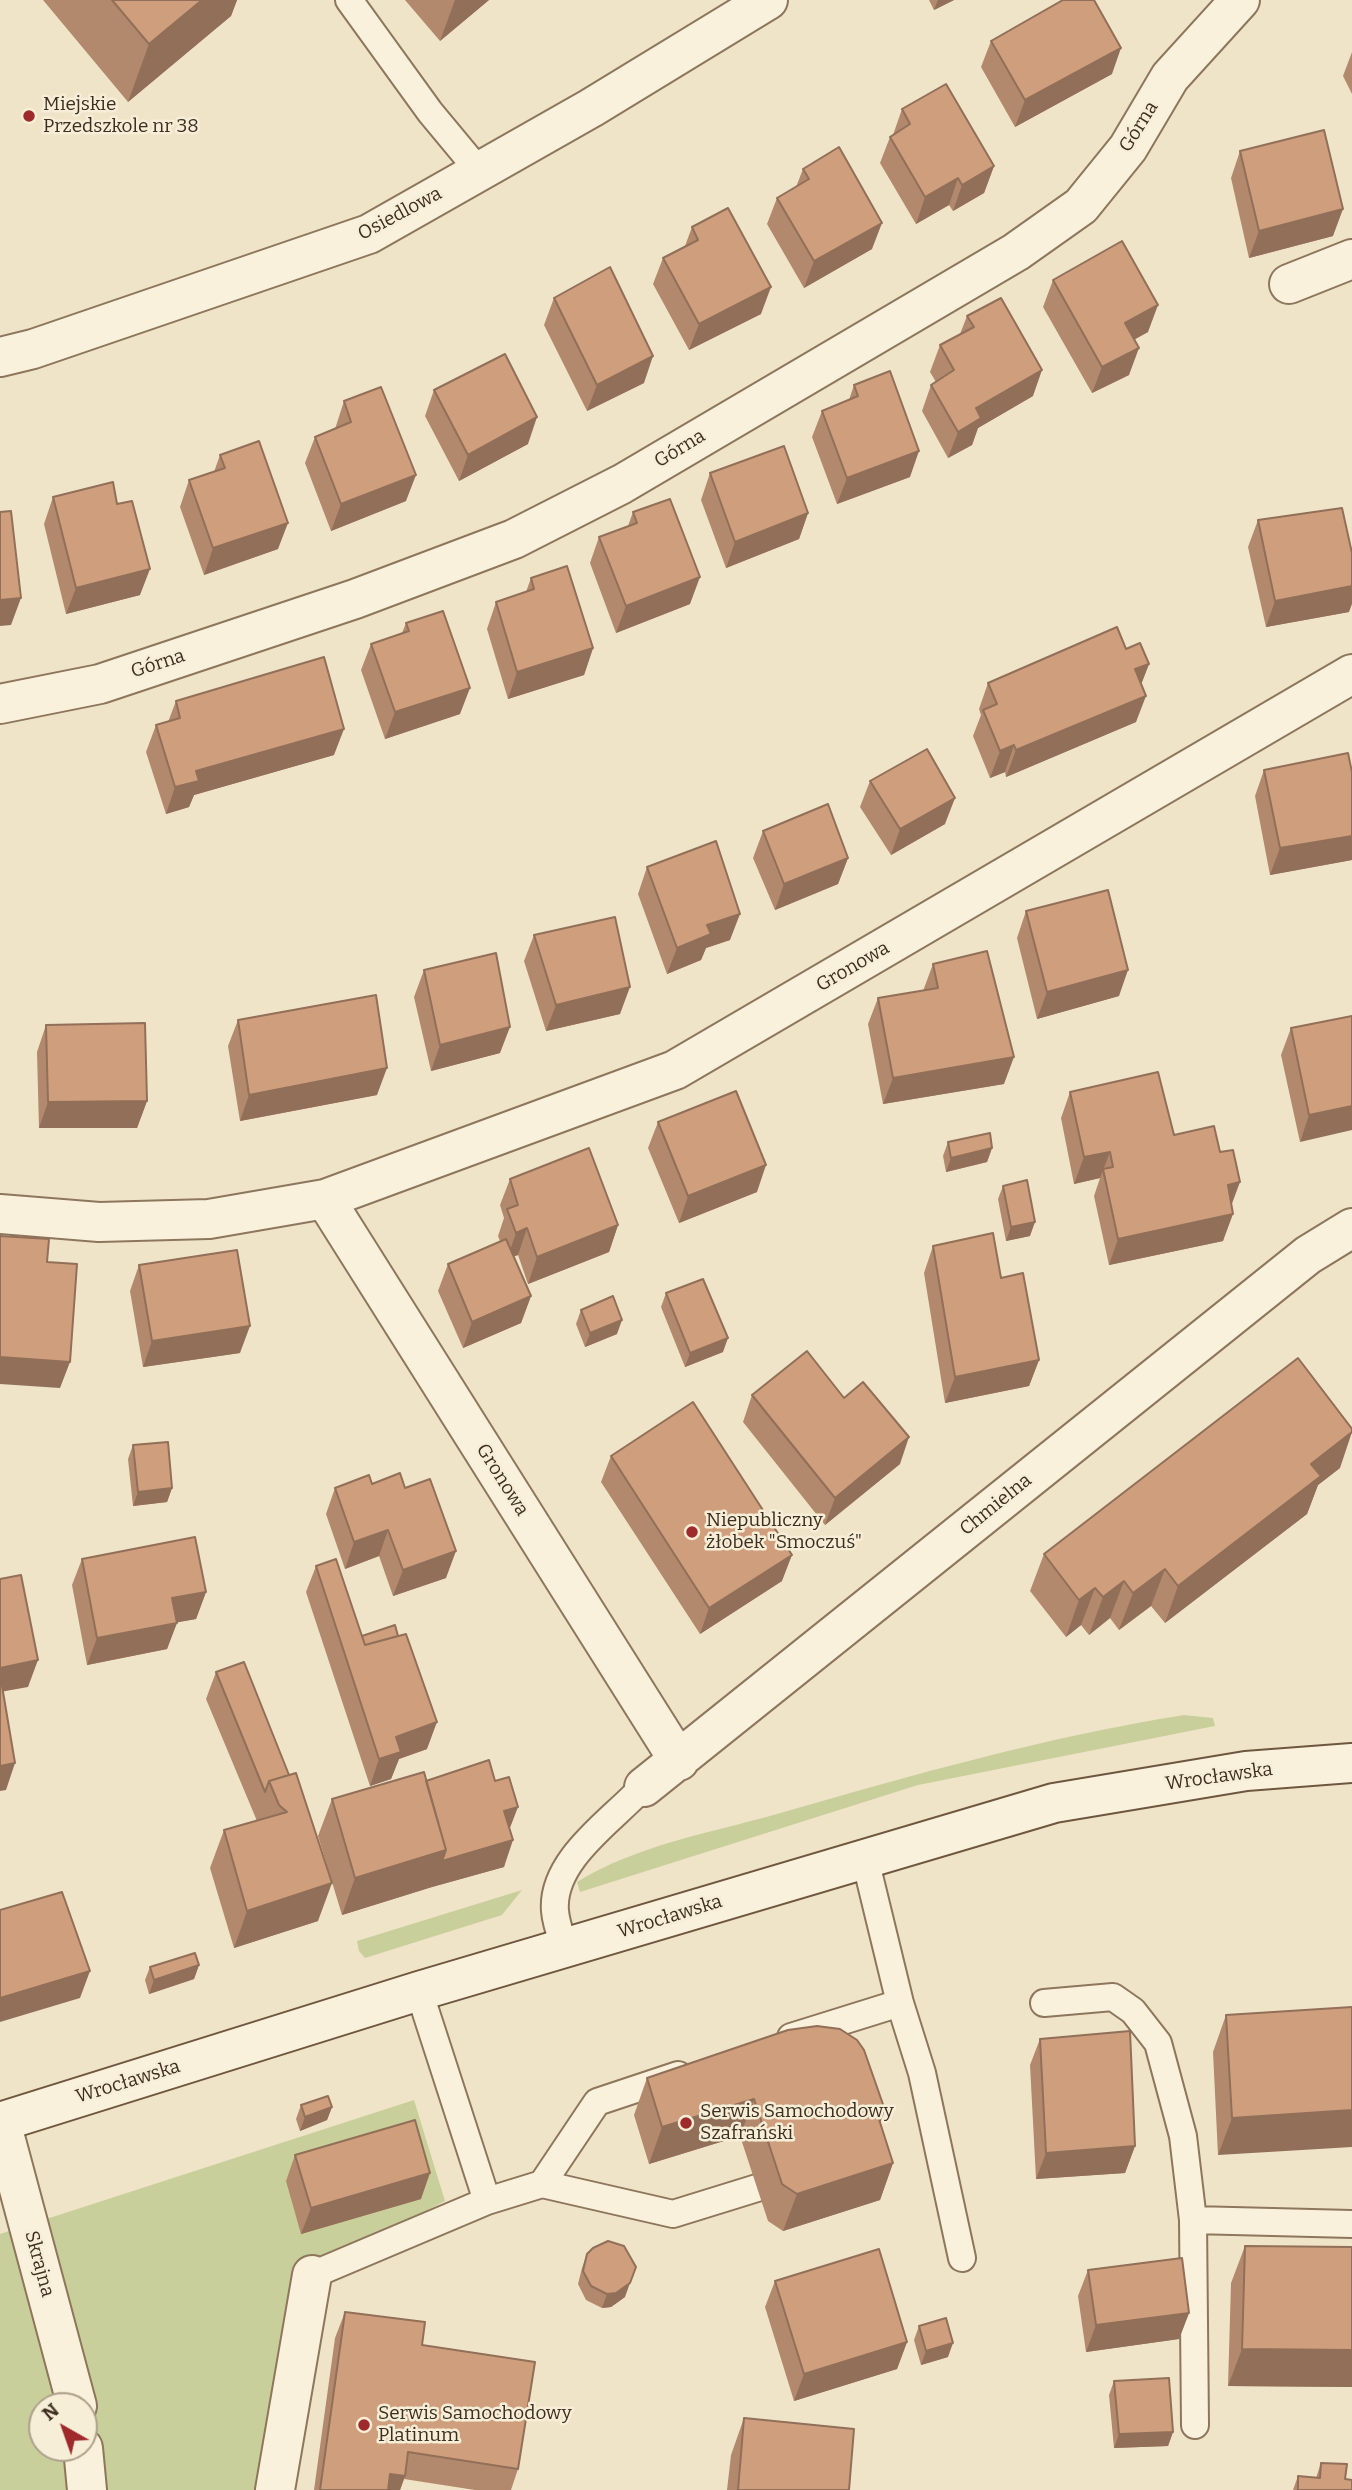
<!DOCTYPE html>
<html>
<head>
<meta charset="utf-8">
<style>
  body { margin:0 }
  #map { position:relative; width:1352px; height:2490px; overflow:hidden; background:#f0e4c8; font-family:Bitter,serif }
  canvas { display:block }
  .north { position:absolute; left:28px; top:2392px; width:70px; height:70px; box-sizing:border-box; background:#f7eed8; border:2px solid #ada18e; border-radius:50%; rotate:320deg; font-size:19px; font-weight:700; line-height:28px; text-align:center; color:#3d2e20 }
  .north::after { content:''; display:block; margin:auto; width:24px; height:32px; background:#9e2a2b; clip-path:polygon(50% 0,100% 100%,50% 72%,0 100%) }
</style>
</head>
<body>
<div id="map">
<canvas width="1352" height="2490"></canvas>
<div class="north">N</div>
</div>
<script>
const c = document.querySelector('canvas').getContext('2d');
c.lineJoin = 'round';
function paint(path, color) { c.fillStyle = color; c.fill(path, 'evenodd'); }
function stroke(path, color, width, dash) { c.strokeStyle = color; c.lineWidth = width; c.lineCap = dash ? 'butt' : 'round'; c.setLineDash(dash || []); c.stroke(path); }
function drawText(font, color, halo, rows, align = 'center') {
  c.font = font + ' Bitter,serif'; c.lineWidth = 5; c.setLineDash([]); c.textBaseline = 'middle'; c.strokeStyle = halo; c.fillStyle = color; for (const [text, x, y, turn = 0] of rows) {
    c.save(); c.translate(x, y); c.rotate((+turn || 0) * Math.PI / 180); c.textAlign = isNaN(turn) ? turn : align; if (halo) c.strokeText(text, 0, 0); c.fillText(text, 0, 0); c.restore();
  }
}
paint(new Path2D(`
  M1184,1715L1213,1718L1215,1726L918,1785L580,1892L577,1882C637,1845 710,1833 777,1814C912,1775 1046,1737 1184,1715Z
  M522,1890L502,1915L365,1958L359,1951L357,1941Z
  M414,2100L445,2201L320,2267L282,2490H0V2234ZM42,2406H84V2448H42Z`), '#c9cf9b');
const lane = new Path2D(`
  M349,0L430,112L479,171
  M865,1859L900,2003
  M565,1948C561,1936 556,1924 555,1911C551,1864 604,1826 633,1797
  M419,1991L487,2201
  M1044,2003L1113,1997L1133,2011L1158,2043L1183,2136L1193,2220L1195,2425
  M791,2037L900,2003L922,2073L962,2258
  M542,2184L597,2102L678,2075
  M1193,2220L1352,2224
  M312,2275L487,2201L542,2184L673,2214L757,2188`);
const street = new Path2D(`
  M1289,284L1352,259
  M0,357L33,349L369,234L591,108L768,0
  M0,704L100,684L355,599L514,539L622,484L1016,252L1081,206L1128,148L1170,77L1240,0
  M325,1199L679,1761
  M0,1214L99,1222L209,1219L325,1199L675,1070L1352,674
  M644,1787L1308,1255L1352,1228
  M1,2122L77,2406
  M83,2448L87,2490
  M275,2490L312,2275`);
const secondary = new Path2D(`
  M0,2122L419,1991L1054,1803L1246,1771L1352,1763`);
stroke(lane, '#8d765c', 30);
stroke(street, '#8d765c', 42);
stroke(secondary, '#6f573f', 42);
stroke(lane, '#faf1dc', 26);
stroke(street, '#faf1dc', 38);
stroke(secondary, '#faf1dc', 38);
paint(new Path2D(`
  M43,0H237L231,16L128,102Z
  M405,0H489L440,41Z
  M929,0H954L934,10Z
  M991,41L1112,74L1015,127L981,67Z
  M1352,52V94L1343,76Z
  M902,109L994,166L984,193L953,211L949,205L916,224L880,163L890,137L893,135Z
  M1240,151L1333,236L1249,258L1231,178Z
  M803,169L872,249L804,288L767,224L777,198L796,187Z
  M692,227L761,314L689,350L653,284L663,258L685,246Z
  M1053,280L1148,332L1134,339L1129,375L1092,393L1043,307Z
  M554,298L644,383L587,411L544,325Z
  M967,316L1033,396L978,428L972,445L948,458L922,411L931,385L936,382L930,372L940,345L960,334Z
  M854,385L910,477L837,504L812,437L822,411L849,400Z
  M434,390L528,444L459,481L425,416Z
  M344,401L406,501L331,531L305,463L315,437L335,429Z
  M220,455L278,549L204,575L180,507L189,480L214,472Z
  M710,473L808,513L799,539L726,568L701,500Z
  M53,497L117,504L140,595L66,614L44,524Z
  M633,512L690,604L616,633L590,563L599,537L628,526Z
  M1258,520L1349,612L1266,627L1248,547Z
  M531,578L593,648L584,675L508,699L487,629L496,602L526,592Z
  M406,623L460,714L385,739L361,670L371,644L402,633Z
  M1126,649L1149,664L1141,684L1136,722L1006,777L1005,772L990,778L973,736L981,715L979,709L988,683Z
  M176,701L334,755L194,795L189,807L166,814L146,752L156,725L168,722Z
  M1264,770L1352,772V860L1270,875L1255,796Z
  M870,781L945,824L891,855L860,807Z
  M763,831L848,858L838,884L775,910L753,858Z
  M647,867L730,940L706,948L701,960L667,974L638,894Z
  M1026,911L1119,996L1037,1019L1017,938Z
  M534,935L620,1014L546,1031L524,961Z
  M933,964L1004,1084L883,1104L868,1024L878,998L923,991Z
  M424,970L500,1053L431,1071L414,997Z
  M1352,1016L1300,1142L1281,1055L1291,1028Z
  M238,1020L377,1095L240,1121L228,1046Z
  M46,1025L147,1101L137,1128H39L37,1052Z
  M1070,1092L1174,1135L1231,1206L1223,1241L1109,1265L1094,1196L1100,1178L1074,1184L1061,1118Z
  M658,1122L757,1192L679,1223L648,1148Z
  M948,1142L992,1148L987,1162L946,1172L943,1156Z
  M510,1179L618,1225L609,1252L528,1284L518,1255L514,1256L531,1296L521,1323L463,1348L438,1291L448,1264L500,1241L498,1236L504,1218L500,1205Z
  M1003,1186L1030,1236L1006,1241L998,1199Z
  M933,1246L1001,1278L1039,1360L1029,1386L945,1403L924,1273Z
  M139,1265L240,1353L143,1367L130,1291Z
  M666,1293L723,1352L685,1367L661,1307Z
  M581,1310L617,1334L585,1347L576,1324Z
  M752,1395L844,1398L900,1464L825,1525L743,1422Z
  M133,1445L172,1488L167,1502L133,1506L128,1459Z
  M611,1456L782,1581L700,1634L601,1482Z
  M1340,1468L1318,1485L1307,1514L1165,1623L1151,1606L1119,1630L1110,1618L1089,1635L1081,1625L1066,1637L1030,1591L1044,1554Z
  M372,1484L405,1488L446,1578L393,1596L379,1556L345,1569L326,1514L335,1488Z
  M82,1559L206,1592L196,1619L177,1622L167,1649L87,1665L72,1585Z
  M316,1566L362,1636L427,1749L399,1759L391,1779L370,1786L306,1592Z
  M244,1662L318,1921L234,1948L210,1868L224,1830L257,1821L206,1699L216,1672Z
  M426,1781L510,1829L504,1867L432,1887L342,1915L318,1836L332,1799Z
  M199,1965L194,1979L149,1994L145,1980L150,1967Z
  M1352,2007L1218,2155L1213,2052L1226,2015Z
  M1040,2039L1135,2146L1125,2173L1036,2179L1030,2065Z
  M647,2078L880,2122L893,2163L880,2200L783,2231L768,2221L740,2136L649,2164L634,2115Z
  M301,2105L332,2107L327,2120L300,2131L296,2119Z
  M295,2155L421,2199L301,2234L286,2181Z
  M1245,2246L1352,2247V2387L1228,2386L1231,2283Z
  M587,2254L625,2297L611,2307L602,2308L586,2300L578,2284L582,2268Z
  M1088,2270L1189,2313L1179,2339L1086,2352L1078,2296Z
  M775,2281L907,2342L897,2369L794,2401L765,2307Z
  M345,2312L422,2345L518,2469L511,2490H475L404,2479L400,2490H314L335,2338Z
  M919,2326L948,2357L921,2365L914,2340Z
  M1114,2381L1173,2432L1168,2446L1114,2448L1109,2395Z
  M744,2418L849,2490H727L731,2455Z
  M1321,2463L1345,2479L1352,2490H1293L1298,2476L1316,2478Z`), '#b2896c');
paint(new Path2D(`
  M202,0H237L231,16L128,102L149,44Z
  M455,0H489L440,41Z
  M938,0H954L934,10Z
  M1121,48L1112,74L1015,127L1025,100Z
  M994,166L984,193L953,211L962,185Z
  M958,178L949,205L916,224L925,197Z
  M1343,209L1333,236L1249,258L1259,231Z
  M882,223L872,249L804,288L814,261Z
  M771,287L761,314L689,350L699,324Z
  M1158,305L1148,332L1116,350L1125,323Z
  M1139,348L1129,375L1092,393L1102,367Z
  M653,356L644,383L587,411L597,385Z
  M1042,370L1033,396L978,428L972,445L948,458L958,432L976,408Z
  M537,417L528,444L459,481L468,455Z
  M919,451L910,477L837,504L847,478Z
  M416,475L406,501L331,531L341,504Z
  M808,513L799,539L726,568L735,542Z
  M288,523L278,549L204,575L213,548Z
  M150,569L140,595L66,614L76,588Z
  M700,577L690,604L616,633L626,606Z
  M1352,586V604L1349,612L1266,627L1275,601Z
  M21,598L11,625L0,626V600Z
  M593,648L584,675L508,699L517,672Z
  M1149,664L1139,690L1135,669Z
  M470,688L460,714L385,739L395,712Z
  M1146,696L1136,722L1006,777L1016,750Z
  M344,729L334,755L194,795L189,807L166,814L175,787L196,771Z
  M1014,745L1005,772L990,778L1000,751Z
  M955,798L945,824L891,855L900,829Z
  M1352,836V860L1270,875L1280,848Z
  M848,858L838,884L775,910L784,884Z
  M740,914L730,940L706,948L701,960L667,974L677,948L707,925Z
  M1128,970L1119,996L1037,1019L1047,992Z
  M630,987L620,1014L546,1031L556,1005Z
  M510,1027L500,1053L431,1071L440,1045Z
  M1014,1057L1004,1084L883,1104L893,1078Z
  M387,1068L377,1095L240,1121L249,1095Z
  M147,1101L137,1128H39L48,1102Z
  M1352,1106V1130L1300,1142L1309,1115Z
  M992,1148L987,1162L946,1172L951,1158Z
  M1110,1152L1100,1178L1074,1184L1084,1157Z
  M766,1165L757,1192L679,1223L688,1196Z
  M1240,1182L1230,1209L1228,1185Z
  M1233,1214L1223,1241L1109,1265L1118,1239Z
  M1035,1222L1030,1236L1006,1241L1011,1227Z
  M618,1225L609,1252L528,1284L537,1257Z
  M527,1228L518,1255L507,1259L516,1233Z
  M531,1296L521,1323L463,1348L472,1322Z
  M622,1320L617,1334L585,1347L590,1333Z
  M250,1326L240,1353L143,1367L152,1341Z
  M728,1338L723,1352L685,1367L690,1353Z
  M0,1357L70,1362L60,1388L0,1384Z
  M1039,1360L1029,1386L945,1403L955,1377Z
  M1352,1432L1340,1468L1318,1485L1307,1514L1165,1623L1178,1586L1311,1464Z
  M909,1437L900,1464L825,1525L835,1498Z
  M172,1488L167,1502L133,1506L138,1492Z
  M388,1530L379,1556L345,1569L354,1542Z
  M456,1551L446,1578L393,1596L403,1570Z
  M792,1555L782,1581L700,1634L709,1608Z
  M1165,1569L1151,1606L1119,1630L1133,1593Z
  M1124,1581L1110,1618L1089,1635L1103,1597Z
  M1095,1588L1081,1625L1066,1637L1079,1600Z
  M206,1592L196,1619L163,1625L172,1598Z
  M177,1623L167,1649L87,1665L97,1638Z
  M38,1660L28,1687L0,1692V1668Z
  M437,1722L427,1749L399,1759L391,1779L370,1786L379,1759L396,1737Z
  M15,1763L6,1790L0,1791V1766Z
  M518,1807L508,1833L504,1811Z
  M513,1840L504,1867L432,1887L342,1915L355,1878L446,1850Z
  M332,1883L318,1921L234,1948L247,1911Z
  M199,1965L194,1979L149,1994L154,1980Z
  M90,1971L80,1998L0,2022V1998Z
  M754,2099L740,2136L649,2164L662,2127Z
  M332,2107L327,2120L300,2131L305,2117Z
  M885,2110L871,2148L877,2113Z
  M1352,2110V2147L1218,2155L1232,2118Z
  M1135,2146L1125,2173L1036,2179L1046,2153Z
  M893,2163L880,2200L783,2231L797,2194Z
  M430,2173L421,2199L301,2234L311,2208Z
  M630,2283L625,2297L611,2307L602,2308L607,2294Z
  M1189,2313L1179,2339L1086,2352L1096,2325Z
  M907,2342L897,2369L794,2401L804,2374Z
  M953,2343L948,2357L921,2365L926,2351Z
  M1242,2349L1352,2350V2387L1228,2386Z
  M1173,2432L1168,2446L1114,2448L1119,2434Z
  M390,2474L405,2476L400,2490H385Z`), '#916f58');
const building = new Path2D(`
  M112,0H202L149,44Z
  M1063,0H1094L1121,48L1025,100L991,41Z
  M946,84L994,166L962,185L958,178L925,197L890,137L910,124L902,109Z
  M1324,130L1343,209L1259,231L1240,151Z
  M839,147L882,223L814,261L777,198L809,179L803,169Z
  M728,208L771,287L699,324L663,258L698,240L692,227Z
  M1122,241L1158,305L1125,323L1139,348L1102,367L1053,280Z
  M610,267L653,356L597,385L554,298Z
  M1001,298L1042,370L976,408L981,418L958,432L931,385L954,370L940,345L974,327L967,316Z
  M505,354L537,417L468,455L434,390Z
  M890,371L919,451L847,478L822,411L858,396L854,385Z
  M381,387L416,475L341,504L315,437L351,422L344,401Z
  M259,441L288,523L213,548L189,480L225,468L220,455Z
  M784,446L808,513L735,542L710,473Z
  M113,482L117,504L132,501L150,569L76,588L53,497Z
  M670,499L700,577L626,606L599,537L637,523L633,512Z
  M1342,508L1352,553V586L1275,601L1258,520Z
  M11,511L21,598L0,600V512Z
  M567,566L593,648L517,672L496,602L534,589L531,578Z
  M443,611L470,688L395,712L371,644L409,631L406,623Z
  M1117,627L1126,649L1140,643L1149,664L1135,669L1146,696L1016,750L1014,745L1000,751L983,710L997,704L988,683Z
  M324,657L344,729L196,771L199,781L175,787L156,725L180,718L176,701Z
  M927,749L955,798L900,829L870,781Z
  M1348,753L1352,772V836L1280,848L1264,770Z
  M828,804L848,858L784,884L763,831Z
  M716,841L740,914L707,925L711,934L677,948L647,867Z
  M1108,890L1128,970L1047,992L1026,911Z
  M615,917L630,987L556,1005L534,935Z
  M987,951L1014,1057L893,1078L878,998L938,988L933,964Z
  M496,953L510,1027L440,1045L424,970Z
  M376,995L387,1068L249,1095L238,1020Z
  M1352,1016V1106L1309,1115L1291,1028Z
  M145,1023L147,1101L48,1102L46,1025Z
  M1158,1072L1174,1135L1214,1126L1220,1152L1233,1150L1240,1182L1228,1185L1233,1214L1118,1239L1103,1169L1113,1167L1110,1152L1084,1157L1070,1092Z
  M736,1091L766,1165L688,1196L658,1122Z
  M990,1133L992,1148L951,1158L948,1142Z
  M589,1148L618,1225L537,1257L527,1228L516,1233L507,1209L518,1205L510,1179Z
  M1027,1180L1035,1222L1011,1227L1003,1186Z
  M993,1233L1001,1278L1023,1273L1039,1360L955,1377L933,1246Z
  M0,1236L49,1239L47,1262L77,1264L70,1362L0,1357Z
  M506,1239L531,1296L472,1322L448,1264Z
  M237,1250L250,1326L152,1341L139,1265Z
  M703,1279L728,1338L690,1353L666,1293Z
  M613,1296L622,1320L590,1333L581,1310Z
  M807,1351L844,1398L863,1382L909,1437L835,1498L752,1395Z
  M1298,1358L1352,1429V1432L1311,1464L1321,1476L1178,1586L1165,1569L1133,1593L1124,1581L1103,1597L1095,1588L1079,1600L1044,1554Z
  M693,1402L792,1555L709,1608L611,1456Z
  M168,1442L172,1488L138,1492L133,1445Z
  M400,1473L405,1488L430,1479L456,1551L403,1570L388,1530L354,1542L335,1488L369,1475L372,1484Z
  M195,1537L206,1592L172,1598L177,1623L97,1638L82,1559Z
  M336,1559L365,1645L406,1634L437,1722L396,1737L401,1752L379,1759L316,1566Z
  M21,1575L38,1660L0,1668V1579Z
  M395,1625L398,1636L365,1645L362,1636Z
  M244,1662L289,1775L269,1781L265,1792L216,1672Z
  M0,1674L15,1763L0,1766Z
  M489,1760L495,1781L509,1777L518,1807L504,1811L513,1840L442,1861L446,1850L426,1781Z
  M424,1772L446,1850L355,1878L332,1799Z
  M296,1773L332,1883L247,1911L224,1830L287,1812L279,1805L269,1781Z
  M62,1892L90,1971L0,1998V1910Z
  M195,1953L199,1965L154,1980L150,1967Z
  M1352,2007V2110L1232,2118L1226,2015Z
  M817,2026L840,2029L857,2040L864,2050L885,2110L877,2113L893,2163L797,2194L782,2184L754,2099L662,2127L647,2078L788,2030Z
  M1130,2031L1135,2146L1046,2153L1040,2039Z
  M328,2096L332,2107L305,2117L301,2105Z
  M415,2120L430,2173L311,2208L295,2155Z
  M608,2241L624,2246L636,2267L630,2283L616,2293L607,2294L591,2286L583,2271L587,2254L593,2248Z
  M1245,2246L1352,2247V2350L1242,2349Z
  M879,2249L907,2342L804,2374L775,2281Z
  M1182,2258L1189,2313L1096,2325L1088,2270Z
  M345,2312L425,2322L422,2345L535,2362L518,2469L408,2452L405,2476L390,2474L388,2490H320Z
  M946,2318L953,2343L926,2351L919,2326Z
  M1169,2378L1173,2432L1119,2434L1114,2381Z
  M744,2418L854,2429L849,2490H738Z
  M1321,2463L1347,2464L1345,2479L1352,2480V2490H1298V2476L1320,2478Z`);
paint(building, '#cf9f7d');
stroke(building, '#916f58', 2);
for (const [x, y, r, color] of [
  [29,116,7,"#9e2a2b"],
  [692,1532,7,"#9e2a2b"],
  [686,2123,7,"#9e2a2b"],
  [364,2425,7,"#9e2a2b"]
]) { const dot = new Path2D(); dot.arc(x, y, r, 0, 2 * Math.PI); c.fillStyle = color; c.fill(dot); stroke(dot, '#f7eed8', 2.5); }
drawText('19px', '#3d2e20', '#f7eed8', [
  ["Miejskie",43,105],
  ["Przedszkole nr 38",43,127],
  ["Niepubliczny",706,1521],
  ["żłobek \"Smoczuś\"",706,1543],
  ["Serwis Samochodowy",700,2112],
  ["Szafrański",700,2134],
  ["Serwis Samochodowy",378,2414],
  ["Platinum",378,2436]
], 'left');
drawText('19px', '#3d2e20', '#f7eed8', [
  ["Górna",1139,127,-58],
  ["Osiedlowa",400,214,-28],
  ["Górna",680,449,-31],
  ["Górna",158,664,-18],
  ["Gronowa",853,967,-30],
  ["Gronowa",502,1480,58],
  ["Chmielna",996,1505,-39],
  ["Wrocławska",1219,1777,-8],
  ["Wrocławska",670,1917,-17],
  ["Wrocławska",128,2082,-17],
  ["Skrajna",39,2264,75]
]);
</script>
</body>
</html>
